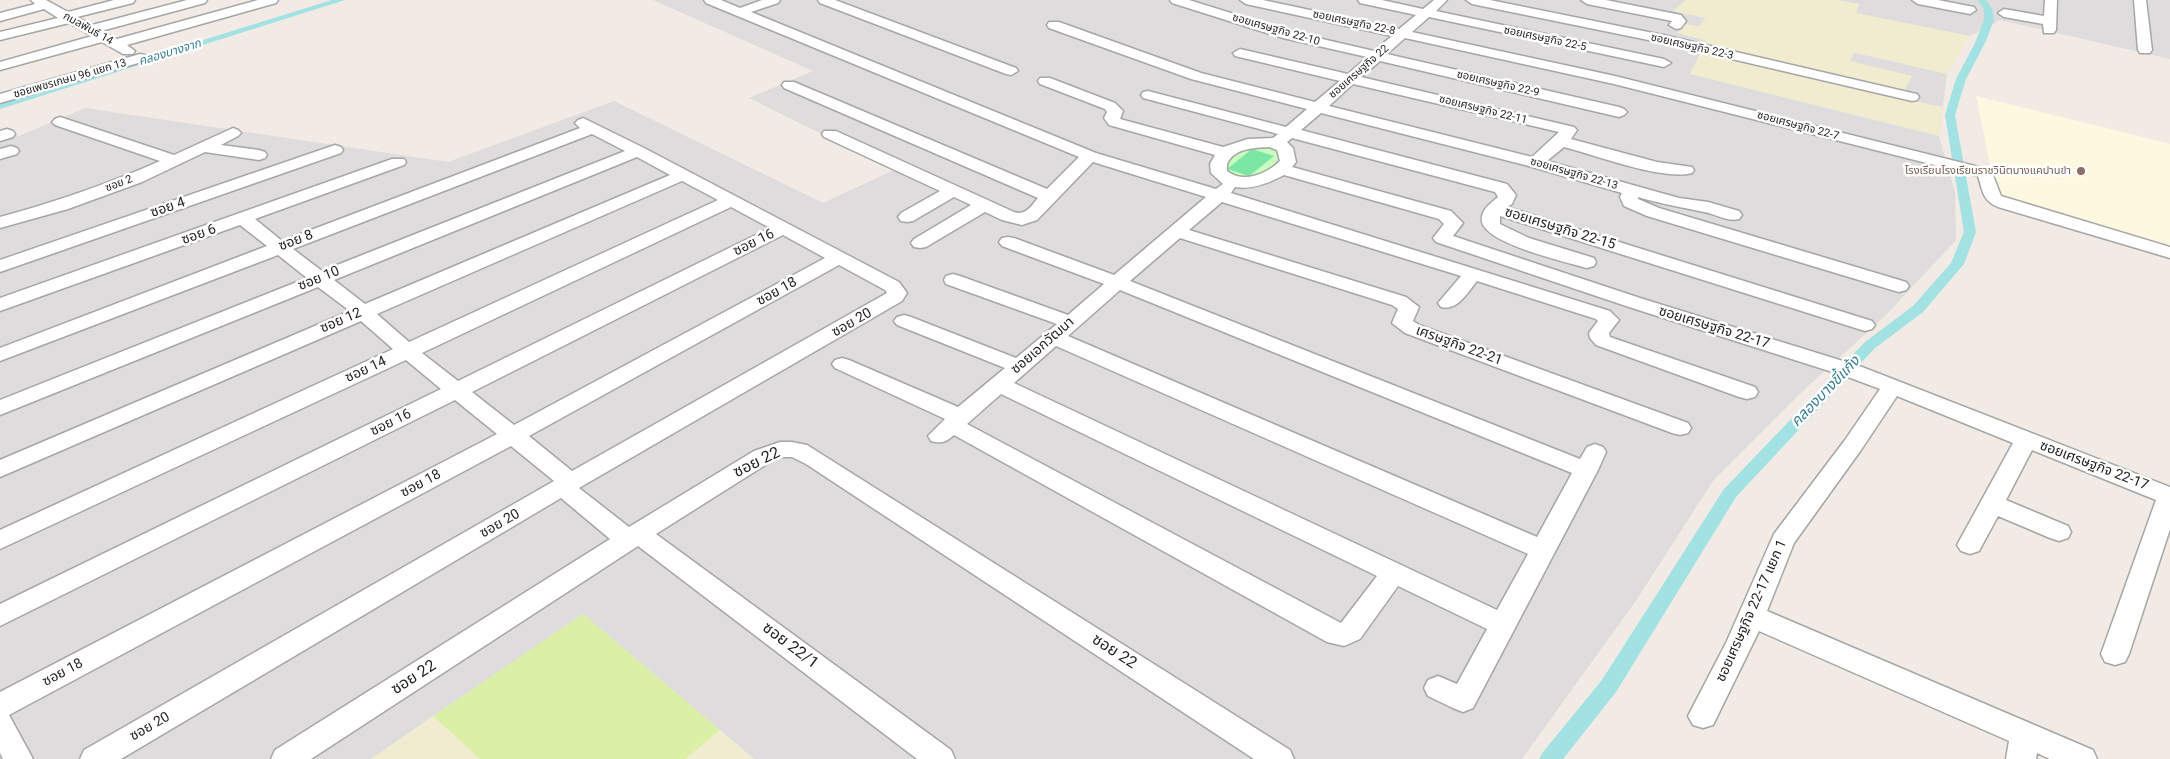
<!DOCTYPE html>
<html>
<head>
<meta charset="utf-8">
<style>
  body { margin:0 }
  canvas { display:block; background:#f1eae5 }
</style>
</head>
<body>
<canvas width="2170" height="759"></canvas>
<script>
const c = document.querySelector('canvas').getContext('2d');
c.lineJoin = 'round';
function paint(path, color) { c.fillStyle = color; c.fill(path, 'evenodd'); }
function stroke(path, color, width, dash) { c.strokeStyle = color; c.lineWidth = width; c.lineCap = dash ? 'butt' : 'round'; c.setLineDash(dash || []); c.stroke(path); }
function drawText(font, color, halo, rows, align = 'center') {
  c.font = font + ' Roboto,"Noto Sans Thai",sans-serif'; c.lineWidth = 5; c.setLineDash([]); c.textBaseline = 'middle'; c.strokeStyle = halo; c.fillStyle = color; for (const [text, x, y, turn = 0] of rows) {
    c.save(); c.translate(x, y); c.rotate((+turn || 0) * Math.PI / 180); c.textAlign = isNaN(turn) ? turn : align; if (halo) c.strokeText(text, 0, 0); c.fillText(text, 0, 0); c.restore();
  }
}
paint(new Path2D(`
  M653,0H1686L1674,11L1947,74L1939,136L1955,192L1956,240L1887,314L1805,389L1713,481L1637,599L1522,759H754L583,614L371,759H0V129L19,136L85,108L448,162L614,101L823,203L894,170L749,98L813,71Z
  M1837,0H2170V59L2000,20L1970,36L1855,13L1859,4Z`), '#dedcdd');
paint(new Path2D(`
  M1976,96L2170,144V251L1997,198Z`), '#fff8e0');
paint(new Path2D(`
  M1686,0H1837L1859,4L1856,13L1970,36L1947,74L1854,52L1850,61L1912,76L1900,98L1943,107L1939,136L1690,74L1706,41L1677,33L1686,24L1698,26L1706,18L1673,11Z
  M433,716L480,759H371Z
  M720,730L754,759H685Z`), '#f1eccf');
paint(new Path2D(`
  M583,614L720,730L685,759H480L433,716Z`), '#dbefa7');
paint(new Path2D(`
  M1272,145L1278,151C1279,169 1259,183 1241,178C1236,177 1231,174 1226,171L1228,155L1242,149Z`), '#c8febf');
paint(new Path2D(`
  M1252,149L1274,156L1249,176L1227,169Z`), '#7ce7a5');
paint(new Path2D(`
  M332,0H345L0,109V103Z
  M1978,0H1986L1992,9L1994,20L1985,43L1966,79L1955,115L1976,232L1964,264L1923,312L1875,348L1736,497L1616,692L1563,759H1539L1543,752L1602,680L1724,489L1865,342L1913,306L1951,263L1964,232L1945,115L1956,79L1975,43L1984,20V9Z`), '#a2e2e2');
const minor = new Path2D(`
  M31,0H46L68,12L114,0H135L133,3L77,17L92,25L187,0H207L205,3L101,31L117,39L258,0H278L276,3L127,45L135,51L133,54H123L102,42L0,70V62L92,36L69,23L0,40V32L58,18L44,9L0,21V13L35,4Z
  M704,0H721L740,8L762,0H780L778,3L751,12L1096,153L1216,189L1223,184L1211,173L1210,164L1215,155L1109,125L1104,118L1107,112L1105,109L1040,84L1038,81L1040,78H1050L1115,103L1123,111L1120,119L1223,147L1248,139L1273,138L1278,134L1143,98L1141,95L1143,92L1148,91L1286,127L1307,109L1191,79L1049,28L1047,25L1049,22H1059L1201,73L1315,102L1340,81L1235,56L1233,53L1240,49L1348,74L1367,57L1283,38L1172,3L1170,0H1189L1292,32L1374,51L1392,36L1246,4L1240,0H1263L1399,29L1416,15L1360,3L1358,0H1382L1423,9L1434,0H1447L1436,11L1664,59L1671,63L1664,67L1429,17L1412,32L1615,76L1991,170L2001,196L2170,247V258L1998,207C1982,200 1983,191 1978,176L1614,84L1405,38L1387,54L1619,107L1624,109L1627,112L1624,115L1619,117L1380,61L1361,77L1574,127L1577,130L1571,139L1657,162L1692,167L1694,170L1692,173C1663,181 1595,155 1564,147L1547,161L1679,198L1708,202L1739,211L1742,215L1739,219C1727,222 1716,214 1704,212C1681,207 1661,204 1638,197V199L1659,208L1906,282L1909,286L1906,290L1899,292L1892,290L1647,216L1624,206L1620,197L1622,193L1529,166L1321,113L1301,130L1507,184L1516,195L1512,204L1507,207L1872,321L1875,325L1872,329L1865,331L1500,216V224L1529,238L1594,258L1596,262L1594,266L1587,268C1566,262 1487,244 1482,222C1480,210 1491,203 1498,197L1495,192L1292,138L1287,142L1293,148L1296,162L1292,167L1451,211L1463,223L1453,236L1640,298L1862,367L2170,487V529L2129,654L2125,662L2115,665L2105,662L2101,654L2156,500L2032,450L2006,500L2068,526L2071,532L2068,538L2059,541L2050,538L1998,516L1979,551L1970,554L1961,551L1957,545L2013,443L1897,396L1861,450L1794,543L1767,611L2093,750L2097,759H2050L2037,753L2036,759H2006L2009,741L1759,631L1713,725L1703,728L1693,725L1688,716L1726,643L1774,534L1845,440L1880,389L1848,377L1626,306L1436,242L1433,238L1444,224L1439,219L1284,175C1269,183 1252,190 1235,187L1231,193L1610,311L1619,320L1609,333L1610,337L1755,387L1758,392L1755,397L1747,399L1739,397L1596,345L1590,338L1589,333L1598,321L1596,319L1477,281C1467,293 1458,311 1441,307L1438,303L1461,276L1222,202L1189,230L1406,297L1419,307L1413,321L1419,325L1688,423L1691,428L1688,433L1680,435L1672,433L1405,333L1392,323L1398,309L1392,305L1180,238L1130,281L1580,459L1587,447L1595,444L1603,447L1606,452L1598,470L1473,708L1463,712L1453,708L1428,696L1424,688L1428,680L1438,676L1457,684L1487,629L1398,586L1360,639L1344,646L1327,642L954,435C946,442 941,444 931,441L928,436L945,419L835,368L832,364L835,360L842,358L849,360L958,407L1005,368L897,325L894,321L897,317L904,315L911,317L1016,358L1057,324L946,284L944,280L946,276L953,274L960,276L1068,315L1104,284L1002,246L999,242L1002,238L1008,237L1014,238L1114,275L1206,197L1093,162L1037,220L1022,225L1002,220L985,212L926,247L920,248L914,247L911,243L914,239L971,205L954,197L913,221L907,222L901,221L898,217L901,213L940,191L824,137L822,134L824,131H836L1014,212C1026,216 1031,206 1038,198L784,88L782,85L784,82H794L1047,189L1079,157L706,3ZM1353,84L1559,132L1532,157L1329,106ZM1269,147L1277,150L1280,161C1266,174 1244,184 1227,171V164C1234,148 1254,148 1269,147ZM1120,290L1572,473L1537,537L1068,336ZM1056,346L1528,554L1497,610L1014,383ZM1001,394L1377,576L1341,623L967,424Z
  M818,0H835L1016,68L1018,71L1011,75L1006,74L820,3Z
  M1466,0H1490L1663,35L1912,93L1917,94L1919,97L1917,100L1912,101L1663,43L1472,4Z
  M1581,0H1606L1681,15L1686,21L1681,28L1676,29L1669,25L1672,21L1587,4Z
  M1912,0H1938L1974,7L1976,10L1970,14L1918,4Z
  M2045,0H2057L2056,30L2054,33H2044L2043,24L2004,17L1998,13L2004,9L2044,16Z
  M2134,0H2146L2152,50L2150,53H2140L2138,50Z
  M140,54L145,55L147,58L145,61L0,103V94Z
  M60,117L174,155L233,128L238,130L241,133L238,136L221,145L259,150L265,152L267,155L265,158L259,160L205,152L142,182L68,209L0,228V217C55,202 108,184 160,161L55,125L52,122L55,119Z
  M583,118L644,148L899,282L907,293L902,301L579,488L629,527L754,451L780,442H792L807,445L1290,750L1294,759H1254L806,464L792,457H781L770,462L656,534L951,750L955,759H917L638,546L311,759H271L275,750L610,539L561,498L121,759H80L84,750L554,481L511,446L9,715L33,759H3L0,753V692L497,434L455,400L0,626V604L441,389L406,360L0,549V530L393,349L361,321L0,477V460L350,311L318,287L0,415V400L307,278L278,255L0,361V348L267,246L240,225L0,311V298L392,159H404L406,162L404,165L255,219L282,241L580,128L575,123L578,120ZM592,134L625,151L322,271L293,249ZM637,157L670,175L365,304L334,280ZM682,181L718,200L409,342L377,314ZM731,207L770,228L458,381L422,353ZM783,235L825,258L514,425L472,392ZM839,265L885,290L887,293L572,471L529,436Z
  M7,129L13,131L15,134L13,137L0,141V131Z
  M335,145L341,147L343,150L341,153L0,272V260Z
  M11,146L17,148L19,151L17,154L0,159V149Z`);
stroke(minor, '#a6a6a6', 3);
paint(minor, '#fff');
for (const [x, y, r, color] of [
  [2081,171,5,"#8d6e63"]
]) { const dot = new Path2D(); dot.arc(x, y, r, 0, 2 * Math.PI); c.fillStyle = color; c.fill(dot); stroke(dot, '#fff', 2); }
drawText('11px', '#1f1f1f', '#fff', [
  ["ซอยเศรษฐกิจ 22-8",1354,23,12],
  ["กมลพันธ์ 14",88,29,29],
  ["ซอยเศรษฐกิจ 22-10",1276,30,16],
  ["ซอยเศรษฐกิจ 22-5",1545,39,12],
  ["ซอยเศรษฐกิจ 22-3",1692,47,13],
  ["ซอยเศรษฐกิจ 22",1359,72,-41],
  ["ซอยเพชรเกษม 96 แยก 13",70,79,-16],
  ["ซอยเศรษฐกิจ 22-9",1498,84,13],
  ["ซอยเศรษฐกิจ 22-11",1483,110,14],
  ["ซอยเศรษฐกิจ 22-7",1798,126,15],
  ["ซอยเศรษฐกิจ 22-13",1574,174,16],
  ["ซอย 2",119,184,-21]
]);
drawText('11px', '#785e54', '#fff', [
  ["โรงเรียนโรงเรียนราชวินิตบางแคปานขำ",2071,171]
], 'right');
drawText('italic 12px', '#387e97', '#fff', [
  ["คลองบางจาก",170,53,-17]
]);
drawText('14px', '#1f1f1f', '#fff', [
  ["ซอย 4",168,208,-19],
  ["ซอยเศรษฐกิจ 22-15",1560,229,17],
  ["ซอย 6",199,235,-20],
  ["ซอย 8",296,241,-21],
  ["ซอย 16",754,243,-26],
  ["ซอย 10",319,279,-22],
  ["ซอย 18",777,292,-29],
  ["ซอย 12",341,321,-23],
  ["ซอย 20",852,323,-30],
  ["ซอยเศรษฐกิจ 22-17",1714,328,17],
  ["ซอยเอกวัฒนา",1043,346,-41],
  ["เศรษฐกิจ 22-21",1459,346,20],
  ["ซอย 14",366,370,-25],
  ["ซอย 16",391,423,-26],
  ["ซอยเศรษฐกิจ 22-17",2094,466,21],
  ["ซอย 18",421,484,-28],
  ["ซอย 20",500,524,-30],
  ["ซอยเศรษฐกิจ 22-17 แยก 1",1752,611,-66],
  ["ซอย 18",63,673,-28],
  ["ซอย 20",150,727,-30]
]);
drawText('italic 15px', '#387e97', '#fff', [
  ["คลองบางขี้แก้ง",1826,392,-46]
]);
drawText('16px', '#1f1f1f', '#fff', [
  ["ซอย 22",757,463,-26],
  ["ซอย 22/1",790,646,37],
  ["ซอย 22",1114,652,33],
  ["ซอย 22",414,678,-33]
]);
</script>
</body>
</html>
